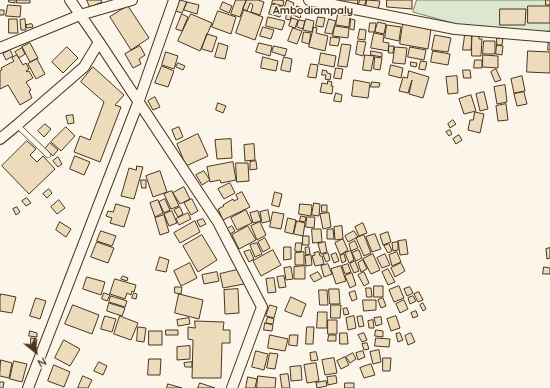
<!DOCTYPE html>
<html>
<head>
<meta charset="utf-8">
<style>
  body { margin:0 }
  #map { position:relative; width:550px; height:388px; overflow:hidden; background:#fbf6e9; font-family:Quicksand,sans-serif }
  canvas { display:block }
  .north { position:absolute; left:16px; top:332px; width:40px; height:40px; -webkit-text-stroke:3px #fbf6e9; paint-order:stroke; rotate:150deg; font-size:11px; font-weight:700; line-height:16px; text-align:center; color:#4a3520 }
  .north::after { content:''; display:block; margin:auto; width:14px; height:18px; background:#4a3520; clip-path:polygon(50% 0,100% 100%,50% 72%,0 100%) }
</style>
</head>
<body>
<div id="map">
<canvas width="550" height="388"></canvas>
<div class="north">N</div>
</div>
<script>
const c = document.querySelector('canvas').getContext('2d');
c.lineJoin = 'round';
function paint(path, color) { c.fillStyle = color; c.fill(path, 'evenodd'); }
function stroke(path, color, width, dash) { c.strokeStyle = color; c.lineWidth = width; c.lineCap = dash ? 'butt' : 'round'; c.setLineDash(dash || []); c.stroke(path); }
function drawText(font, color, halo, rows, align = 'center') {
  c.font = font + ' Quicksand,sans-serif'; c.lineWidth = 3; c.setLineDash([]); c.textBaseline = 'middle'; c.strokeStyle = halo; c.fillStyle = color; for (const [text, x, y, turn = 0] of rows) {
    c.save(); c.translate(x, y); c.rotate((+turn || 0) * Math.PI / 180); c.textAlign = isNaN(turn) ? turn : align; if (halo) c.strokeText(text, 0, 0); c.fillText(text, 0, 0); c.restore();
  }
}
const green = new Path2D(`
  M417,0H550V31L534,32L463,26L413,12Z`);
paint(green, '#dce7d0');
stroke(green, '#887966', 1);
const building = new Path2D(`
  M9,0H15V3L9,2Z
  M17,0H30V3H17Z
  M87,0H101L102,2L90,7Z
  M180,0L187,2L182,13L176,11Z
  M236,0H246L240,17L231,14Z
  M247,0H258L264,2L260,15L251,12L253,5L250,3L247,11L243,9Z
  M273,0H280L284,1L283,6L272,3Z
  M287,0L294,3L291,12L284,10Z
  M338,0H358L357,7L337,2Z
  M360,0H366L364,8L358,7Z
  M367,0L380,1L378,10L366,7Z
  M387,0H412V9L387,7Z
  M546,0H550V5H546Z
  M187,2L199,5L197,14L184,10Z
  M223,2L232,6L229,13L220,9Z
  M272,4L283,7L280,17L269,14Z
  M8,5L21,6L20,17L6,16Z
  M128,6L149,38L131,50L110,17Z
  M297,6L303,8L300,18L293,15Z
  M528,6H550V23H528Z
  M500,9H526L525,25H500Z
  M0,10H4V15H0Z
  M244,10L263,17L255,40L236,33Z
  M218,11L236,17L231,34L212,27Z
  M287,13L292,14L290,20L286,19Z
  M182,14L188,17L182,31L176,29Z
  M191,14L212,23L200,51L178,41Z
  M338,14L350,16L349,27L336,25Z
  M268,17L285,21L282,30L266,26Z
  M318,17L325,18L323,27L316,26Z
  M292,18L298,20L295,28L289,26Z
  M9,19H17L18,33H9Z
  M25,19L26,30H21L20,20Z
  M306,19L314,21L312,32L303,30Z
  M329,19L336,21L332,34L325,33Z
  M351,19L355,20L354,30L350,29Z
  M299,20L305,21L303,29L297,27Z
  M378,22L386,24L384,34L375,32Z
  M370,23H376L375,32H369Z
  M32,24L33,27L27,28L26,25Z
  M403,24L431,29L428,49L400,44Z
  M387,25L401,27L399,41L385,38Z
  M335,26L349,28L348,38L333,36Z
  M263,27L274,30L271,39L260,36Z
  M314,27L317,28L316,33L328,36L325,51L309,47Z
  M293,28L302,31L297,44L288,41Z
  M360,29L366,30L365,40L358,39Z
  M304,32L311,33L309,44L302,42Z
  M374,33L384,35L383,42L389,43L388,51L371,48Z
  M207,34L217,37L212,52L202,49Z
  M435,35L451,38L448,52L432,50Z
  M465,35L472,36L471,50H463Z
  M472,35H479V39H482L481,56H472Z
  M331,37L340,38L338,46L330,45Z
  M497,38H503L502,45H497Z
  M549,39H550V50H548Z
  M358,41L366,42L363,56L356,54Z
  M484,41H495V54H483Z
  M30,43L38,58L30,62L22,47Z
  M219,43L228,46L225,59L215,57Z
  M259,43L272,46L270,56L256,52Z
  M342,44L351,45L347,67L338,66Z
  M497,45L503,46L502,55L496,54Z
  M140,46L145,55L139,59L141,64L133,68L125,54Z
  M274,46L287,49L285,56L272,52Z
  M389,46H394L393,53H389Z
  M67,47L78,58L63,73L52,62Z
  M395,47L407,48L405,64L393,63Z
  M410,47L426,50L424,60L408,57Z
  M22,48L25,54L19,58L15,52Z
  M10,50L13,56L6,60L3,54Z
  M371,51L382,53V57L371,55Z
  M433,51L450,54L448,65L431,62Z
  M528,51L550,52V73L527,72Z
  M166,52L178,56L174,69L162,65Z
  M321,53L336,56L334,67L319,64Z
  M17,55L23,65L26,63L29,69L26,71L27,72L29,71L33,78L26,82L31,90L29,91L32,98L20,105L8,85L0,89V71L2,70L1,68L14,61L12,58Z
  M365,55L374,56L371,71L363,70Z
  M483,55L498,56V68L483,67Z
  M263,57L278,61L276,71L261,68Z
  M284,57L292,59L290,72L281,70Z
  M375,57L382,58L380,70L374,69Z
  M37,59L45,74L36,79L28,64Z
  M475,60H482V68H474Z
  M421,61L427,62L425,70L419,69Z
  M411,62L417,63L416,67L411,66Z
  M178,63L185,66L183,70L176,67Z
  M311,64L318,65L316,78L308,77Z
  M391,65L403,68L401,78L389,75Z
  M162,66L174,71L168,87L155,83Z
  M93,67L124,95L115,105L121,107L100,162L74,152L80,136L90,140L104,102L81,82Z
  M336,68L343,69L341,79L334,78Z
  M496,69L501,80L495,82L491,72Z
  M323,70L327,71V73L331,74L330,80L325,79L326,75H322Z
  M463,70H470L471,78H464Z
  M409,71L429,77L423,98L409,94L412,80L408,93L399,91L403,77L407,78Z
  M457,76L458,93L448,94L446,77Z
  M522,76L525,91L514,93L511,79Z
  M354,80L370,83L368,98L352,96Z
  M328,81L332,82L331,86H333L332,94L320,92L322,83L327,84Z
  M372,82L380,83L379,87H371Z
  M505,85L507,102L497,104L494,87Z
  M484,92L488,109L480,111L476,94Z
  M524,92L527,104L517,106L514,94Z
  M336,93L342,95L341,102L334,101Z
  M471,95L476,111L464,114L459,99Z
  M155,97L160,107L153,110L148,101Z
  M218,103L226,106L223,113L216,110Z
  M506,104L508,120L498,121L496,106Z
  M475,112L484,114L480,133L468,130L470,120H473Z
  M73,115L74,123L68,124L66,116Z
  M453,120L456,124L450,128L448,124Z
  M45,124L51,129L44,137L38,131Z
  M66,127L75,136L61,151L51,142Z
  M179,127L183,137L176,140L172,130Z
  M450,130L452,134L449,136L446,132Z
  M198,134L208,156L186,166L177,144Z
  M459,135L462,140L456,144L453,139Z
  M231,139L232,158L217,159L215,140Z
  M27,141L36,149L30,155L37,162L43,156L55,169L29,194L2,166Z
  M50,143L58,150L53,156L45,149Z
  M254,144L255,160L245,161L244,145Z
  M75,156L90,162L84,175L70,169Z
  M58,157L62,164L58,167L53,161Z
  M256,161L257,169L250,170V162Z
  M233,162L236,180L221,183L220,180L210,182L207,167Z
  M236,163H248L249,181L237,182Z
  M137,166L143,167L134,199L121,196L129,168L136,170Z
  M160,171L167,192L153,197L146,176Z
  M204,171L210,180L202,185L196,175Z
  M141,180H146V188H142Z
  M230,183L235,193L224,199L218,189Z
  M184,187L190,199L180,204L173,193Z
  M49,189L52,193L47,198L43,194Z
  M172,191L179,206L171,209L164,194Z
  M242,192L250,207L223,220L218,209L224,206L223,205L233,199L234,201L238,199L236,195Z
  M275,192L282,194L279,207L272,205Z
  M27,198L31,203L26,206L22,201Z
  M165,199L170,210L164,213L159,202Z
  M192,199L198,211L191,215L184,203Z
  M59,200L65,208L57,214L51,207Z
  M158,200L163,213L155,217L150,203Z
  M314,203L320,204L319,216L312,215Z
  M116,204L130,208L124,227L110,223L112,218L106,216L108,211L113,212Z
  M300,204L312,205L311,216L299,214Z
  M322,205H327V212H322Z
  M17,207L20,212L16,215L13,209Z
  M180,207L183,214L178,217L174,210Z
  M246,210L252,223L237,230L231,218Z
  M268,210L270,221L262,223L260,212Z
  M172,211L177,223L169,226L164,214Z
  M258,211L261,221L253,223L250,213Z
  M273,212L284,214L281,229L270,227Z
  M188,213L191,219L179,225L176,219Z
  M329,213L331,227L323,229L320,214Z
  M164,215L169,232L160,235L155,218Z
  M301,216L306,217L305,222L300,221Z
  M307,217H315L314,228L306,227Z
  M288,218L296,220L293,234L285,232Z
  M203,219L206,224L200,227L197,221Z
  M195,221L200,232L180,243L174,233Z
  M297,221L305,223L303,236L294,234Z
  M60,222L71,229L66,237L56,230Z
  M260,222L266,235L257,240L251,226Z
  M363,223L367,233L359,236L355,227Z
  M232,226L235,231L230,234L227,229Z
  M248,226L256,240L239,249L232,235Z
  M342,226L343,239L335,240L334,227Z
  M312,229H321L322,242L313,243Z
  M333,229L334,239H327V230Z
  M101,231L116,236L112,246L97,241Z
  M354,231L358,237L348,242L345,236Z
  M388,232L391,242L383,245L380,235Z
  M375,234L381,249L372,252L366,237Z
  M202,235L217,260L198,272L183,246Z
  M364,235L371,253L364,256L356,238Z
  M303,236H309V245H303Z
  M265,238L270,248L263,252L258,242Z
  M343,239L348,250L340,255L335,243Z
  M406,240L408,254L400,255L398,241Z
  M355,241L358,248L351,251L349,244Z
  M97,242L114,248L108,263L91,257Z
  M325,242L327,252L321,254L318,244Z
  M398,242V250L393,251L392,243Z
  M257,243L262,254L255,257L250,245Z
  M296,243H302L301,252L295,251Z
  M389,244L392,251L388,253L384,246Z
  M284,247H291V259L284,260Z
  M309,247L310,254L306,255L305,248Z
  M550,248V258L547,259L546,249Z
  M250,250L254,259L249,262L244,252Z
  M273,250L281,265L261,276L253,261Z
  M359,250L362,258L356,261L352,253Z
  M351,251L354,260L349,263L345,253Z
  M304,252V265H295V253Z
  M319,252L320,256H322L324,264L315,266L312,256L315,255L314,253Z
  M397,252L401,262L392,266L389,255Z
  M328,253L330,260L326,262L323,255Z
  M336,253L339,261L334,263L331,255Z
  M344,254L346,261L342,263L340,256Z
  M373,254L380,270L371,274L363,259Z
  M385,254L390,265L382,268L377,258Z
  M311,255L312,265L306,266L305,256Z
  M160,257L169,260L166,272L156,270Z
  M363,260L367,269L361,272L358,263Z
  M355,261L359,271L354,273L350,264Z
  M190,263L197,278L181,286L174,271Z
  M401,263L405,271L395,277L391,268Z
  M328,264L332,274L324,277L321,266Z
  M348,264L351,272L345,274L342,266Z
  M305,266V279H294V267Z
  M341,266L346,281L336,284L331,269Z
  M291,267L293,279L286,280L284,268Z
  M544,267L550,268V274H543Z
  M241,269L244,284L223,288L220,274Z
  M388,269L395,282L388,285L382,272Z
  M217,272L219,281L204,284L202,275Z
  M318,272L322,278L314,282L310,276Z
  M364,272L369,283L364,286L358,275Z
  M352,273L356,285L350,288L345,276Z
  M123,276L128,278L127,281L121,279Z
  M284,276L286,287L279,288L277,277Z
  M87,277L105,282L101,295L83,289Z
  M274,278L276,292L268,293L266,279Z
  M115,279L136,285L134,292L132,291L131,295L127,293L125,299L110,294Z
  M374,286H383V297H374Z
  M399,286L404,298L394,302L389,290Z
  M175,287H182L181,294L175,293Z
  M410,287L413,293L407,296L404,289Z
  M366,288H371L372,297H367Z
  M238,289L239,313L225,314L224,290Z
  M329,289H339L340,304H330Z
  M319,290H327L328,305H320Z
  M355,291L357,299L352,301L349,293Z
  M419,292L423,300L418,302L414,294Z
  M104,293L110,295L107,301L102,299Z
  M134,293L137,294L136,299L132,298Z
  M1,294L16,297L12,313L0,311V298Z
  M179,294L203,300L199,319L175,313Z
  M111,296L127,301L125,307L109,302Z
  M413,296L416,301L410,304L408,298Z
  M291,297L306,304L301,317L285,311Z
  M36,298L46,301L40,319L30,316Z
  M383,298L386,306L381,308L378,300Z
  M363,300H376V310L364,311Z
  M404,300L408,309L400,313L396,304Z
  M109,303L125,308L122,316L107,311Z
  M423,303L426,309L423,311L420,305Z
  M73,305L99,315L92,334L65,324Z
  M270,305L277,307L274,318L266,316Z
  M331,305H341L340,318H331Z
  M347,308L349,314L344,315L343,309Z
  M416,311L418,316L413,318L411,313Z
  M318,312H327V328H317Z
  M105,316L116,319L112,332L101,329Z
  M120,316L138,323L131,340L114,334Z
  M354,316L356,328L348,330L346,318Z
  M362,316L364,326L359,327L357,317Z
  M396,316L400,328L391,331L387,319Z
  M268,317L274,319L273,324L266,323Z
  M381,317L382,324L376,326L374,318Z
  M189,318L190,324L178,326L177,320Z
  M328,320H337V334H328Z
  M373,320L374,328H369L368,321Z
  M195,321L224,322L223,330H230V343H222L221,378H192L193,340L188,339V327L195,328Z
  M265,323L273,325L272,331L264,330Z
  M138,327L146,328L144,342L137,341Z
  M307,327H314L313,344H306Z
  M166,330H178V335H166Z
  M376,330L383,331V337L375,336Z
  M30,331L37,333V337L29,336Z
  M149,331H162V345H149Z
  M340,333H347L348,344H340Z
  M364,333L367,340L362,342L358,335Z
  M400,333L403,340L398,342L396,334Z
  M411,333L415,342L408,345L405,336Z
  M270,335L288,339L285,351L268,348Z
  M290,335H298L297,346L289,345Z
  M329,335H336V341H328Z
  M31,338L37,339L36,345L31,344Z
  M376,338L390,339L389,347L375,346Z
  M64,340L80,349L70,366L55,358Z
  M367,343L369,349L364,350L362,344Z
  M190,346V359L177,360V347Z
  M379,350L381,362L373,364L370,352Z
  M256,351L268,354L264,370L252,367Z
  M363,351L365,357L358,360L356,353Z
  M316,352L318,360L311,361L310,353Z
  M270,353L278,354L275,369L267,368Z
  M353,353L356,359L350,363L346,357Z
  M345,357L349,365L341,369L337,361Z
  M334,358L337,373L325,375L322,360Z
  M383,358H391L390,371H383Z
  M149,359H161L160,375H148Z
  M1,360L12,363L9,378L0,376Z
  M14,361L27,364L22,382L10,379Z
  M99,362L107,366L103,375L94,371Z
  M192,362V367H185L184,363Z
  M316,363L319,381L307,383L304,365Z
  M371,364L375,375L364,378L360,368Z
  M54,365L70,372L64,387L48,381Z
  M301,366L302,380L291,381L290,367Z
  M288,374L290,388H282L280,375Z
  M83,376L92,380L88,388H78Z
  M258,376L276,378L275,388H257Z
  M336,376L337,383L328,385L327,377Z
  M248,377L257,379L255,388H246Z
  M326,381L327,386L317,388L316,383Z
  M0,382H4L3,388H0Z
  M200,383L215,388H198Z
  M345,383H354V388H345Z
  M168,384L182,388H167Z`);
paint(building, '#ecdcbc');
stroke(building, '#4a3520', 1);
const service = new Path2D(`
  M17,125L48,155`);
const minor = new Path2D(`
  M70,0L99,42L218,222L262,307L232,388
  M309,0L455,29L550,37
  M0,48L80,15L132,0
  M0,139L17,125L84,67L99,42
  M28,388L138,103L174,0`);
stroke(service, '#4a3520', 6);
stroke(minor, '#4a3520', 12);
stroke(service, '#fbf6e9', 5);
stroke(minor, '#fbf6e9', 10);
drawText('bold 11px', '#4a3520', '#fbf6e9', [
  ["Ambodiampaly",313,11]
]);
</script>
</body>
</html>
